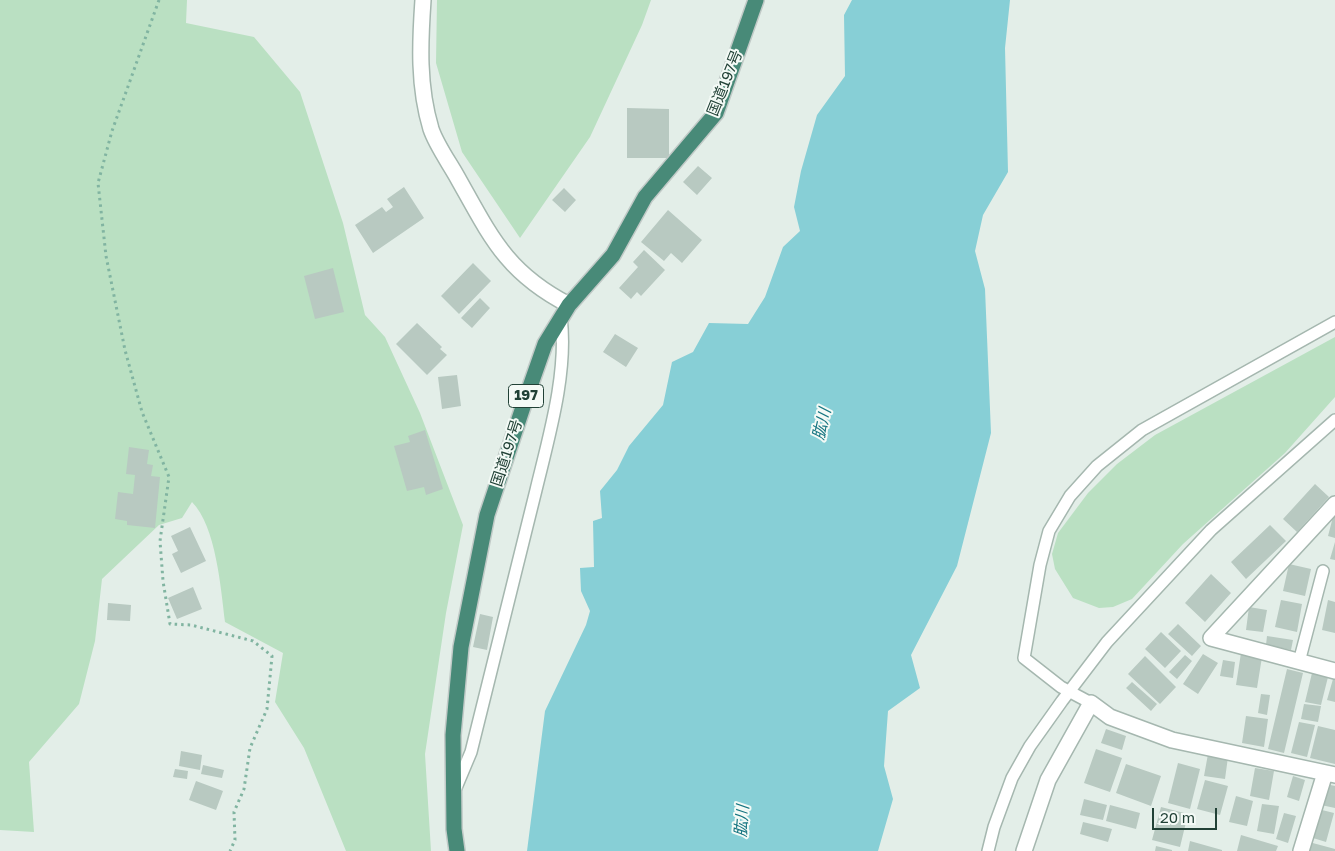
<!DOCTYPE html>
<html>
<head>
<meta charset="utf-8">
<style>
  body { margin:0 }
  #map { position:relative; width:1335px; height:851px; overflow:hidden; background:#e3eee8; font-family:"Golos Text",sans-serif }
  canvas { display:block }
  .scale { position:absolute; left:1152px; top:808px; width:65px; height:22px; box-sizing:border-box; border:2px solid #214136; border-top:0; padding-left:6px; font-size:15px; line-height:18px; white-space:nowrap; color:#214136; -webkit-text-stroke:4px #f4faf6; paint-order:stroke }
</style>
</head>
<body>
<div id="map">
<canvas width="1335" height="851"></canvas>
<div class="scale">20 m</div>
</div>
<script>
const c = document.querySelector('canvas').getContext('2d');
c.lineJoin = 'round';
function paint(path, color) { c.fillStyle = color; c.fill(path, 'evenodd'); }
function stroke(path, color, width, dash) { c.strokeStyle = color; c.lineWidth = width; c.lineCap = dash ? 'butt' : 'round'; c.setLineDash(dash || []); c.stroke(path); }
function drawText(font, color, halo, rows, align = 'center') {
  c.font = font + ' "Golos Text","Noto Sans JP",sans-serif'; c.lineWidth = 4; c.setLineDash([]); c.textBaseline = 'middle'; c.strokeStyle = halo; c.fillStyle = color; for (const [text, x, y, turn = 0] of rows) {
    c.save(); c.translate(x, y); c.rotate((+turn || 0) * Math.PI / 180); c.textAlign = isNaN(turn) ? turn : align; if (halo) c.strokeText(text, 0, 0); c.fillText(text, 0, 0); c.restore();
  }
}
paint(new Path2D(`
  M0,0H187L186,23L254,37L300,92L343,223L365,315L385,337L420,413L463,525L446,613L425,754L431,851H346L304,748L275,702L283,653L225,622C221,589 216,526 192,502L182,518L159,525L102,579L95,641L79,704L29,762L34,832L0,830Z
  M437,0H651L642,25L590,137L520,238L462,152L436,63Z
  M1335,337V397L1285,453L1183,544L1132,599L1113,607L1099,608L1073,598L1055,569L1052,554L1058,533L1088,493L1117,464L1155,435Z`), '#bae0c2');
paint(new Path2D(`
  M852,0H1010L1005,48L1008,172L983,215L975,251L985,289L991,433L957,566L911,655L920,688L888,711L884,766L893,799L878,851H527L545,711L586,625L590,611L581,591L580,568L594,567L593,521L602,518L600,491L617,470L629,446L663,405L672,362L693,352L709,323L748,324L765,297L783,247L800,231L794,207L801,171L817,115L845,76L844,15Z`), '#87cfd6');
paint(new Path2D(`
  M627,108L669,109V158H627Z
  M698,166L712,178L697,195L683,182Z
  M404,187L424,218L373,253L355,225L382,207L386,212L393,207L387,199Z
  M564,188L576,200L565,212L552,200Z
  M668,210L702,240L682,263L671,253L664,261L641,242Z
  M644,250L665,270L641,296L637,292L631,299L619,288L638,267L633,262Z
  M473,263L491,281L459,314L441,296Z
  M333,268L344,312L315,319L304,276Z
  M480,298L490,308L472,328L461,318Z
  M417,323L442,347L440,349L447,355L427,375L396,344Z
  M615,334L638,348L626,367L603,352Z
  M457,375L461,406L442,409L438,377Z
  M425,430L443,489L426,495L424,487L407,491L394,446L410,442L408,436Z
  M129,447L149,450L147,464L153,465L151,476L160,477L155,528L127,525V521L115,519L118,492L133,494L135,475L126,474Z
  M1315,484L1329,497L1297,532L1283,519Z
  M1334,513H1335V538L1328,536Z
  M1270,525L1286,541L1246,579L1231,562Z
  M190,527L206,561L181,573L172,554L178,551L171,536Z
  M1335,542V560L1330,559Z
  M1289,564L1311,569L1305,596L1283,591Z
  M1211,574L1231,593L1205,622L1185,603Z
  M193,587L202,609L177,619L168,598Z
  M1281,600L1302,604L1297,632L1275,627Z
  M1328,600L1335,602V633L1322,630Z
  M108,603L131,605L130,621L107,620Z
  M1249,607L1267,610L1263,632L1246,630Z
  M480,614L493,617L487,650L473,647Z
  M1178,624L1201,646L1192,656L1168,634Z
  M1161,632L1181,651L1165,668L1145,649Z
  M1267,636L1293,640L1291,650L1266,645Z
  M1241,653L1262,657L1257,688L1236,685Z
  M1203,654L1218,663L1198,694L1183,684Z
  M1185,655L1192,661L1177,679L1169,672Z
  M1145,656L1176,687L1160,704L1128,674Z
  M1223,660L1235,662L1233,678L1220,676Z
  M1287,669L1303,673L1284,753L1268,749Z
  M1312,673L1328,677L1321,705L1305,702Z
  M1333,679L1335,680V702L1327,700Z
  M1132,682L1157,704L1151,711L1126,688Z
  M1261,694L1270,695L1267,715L1258,713Z
  M1304,704L1321,706L1318,722L1301,719Z
  M1246,716L1268,719L1264,747L1242,743Z
  M1299,722L1315,725L1307,757L1291,753Z
  M1318,726L1335,730V764L1310,758Z
  M1106,729L1126,736L1122,750L1101,743Z
  M1096,749L1122,758L1110,792L1084,783Z
  M181,751L202,755L200,770L179,766Z
  M1208,754L1228,757L1225,779L1204,776Z
  M1178,763L1200,769L1190,809L1168,803Z
  M1126,764L1161,776L1151,806L1116,793Z
  M203,765L224,770L222,778L201,774Z
  M1255,768L1274,771L1269,800L1250,796Z
  M175,769L188,771L187,779L173,777Z
  M1293,776L1305,780L1299,801L1287,797Z
  M1205,780L1228,786L1220,815L1197,809Z
  M196,781L223,791L216,810L189,800Z
  M1326,784L1335,786V808L1321,805Z
  M1236,796L1253,801L1247,826L1229,822Z
  M1084,799L1107,805L1103,820L1080,815Z
  M1262,804L1279,806L1274,834L1257,831Z
  M1110,805L1140,813L1136,829L1106,821Z
  M1161,807L1188,814L1180,847L1152,840Z
  M1322,810L1334,813L1326,842L1313,838Z
  M1284,813L1296,816L1288,843L1276,839Z
  M1083,822L1112,829L1108,842L1080,834Z
  M1241,835L1278,846L1276,851H1237Z
  M1190,841L1222,850V851H1188Z
  M1309,842L1335,849V851H1306Z
  M1156,846L1172,850V851H1155Z`), '#b8c9c1');
const service = new Path2D(`
  M1299,662L1323,571
  M1091,703L1061,687L1024,658L1040,565L1049,531L1070,496L1097,466L1142,430L1335,322
  M455,790L471,752C492,665 515,578 536,490C549,436 568,372 561,317
  M988,851L994,827L1012,778L1030,746L1062,701L1107,642L1211,530L1335,420`);
const minor = new Path2D(`
  M1335,504L1211,638L1335,671
  M1024,851L1048,780L1091,703L1110,717L1172,740L1335,775
  M1301,851L1325,773`);
const tertiary = new Path2D(`
  M423,0C420,43 418,86 431,129C436,144 448,161 456,175C490,235 505,272 569,305`);
const trunk = new Path2D(`
  M457,851L454,829L453,735L461,647L487,515L525,401L545,344L569,305L613,255L645,197L716,113L756,0`);
stroke(service, '#a5b7af', 14);
stroke(minor, '#a5b7af', 18);
stroke(tertiary, '#a5b7af', 18);
stroke(trunk, '#c1cac7', 18);
stroke(new Path2D(`
  M159,0L112,131L98,183L106,256L125,350L142,412L169,477L160,541L163,581L170,624L191,625L253,641L272,656L267,709L250,748L244,789L234,812L235,840L230,851`), '#81b4a1', 3, [2.5, 4]);
stroke(service, '#fff', 11);
stroke(minor, '#fff', 15);
stroke(tertiary, '#fff', 15);
stroke(trunk, '#488a78', 15);
for (const [x, y, w] of [
  [526,396,35]
]) { const box = new Path2D(); box.roundRect(x - w / 2, y - 11.5, w, 23, 4); c.fillStyle = '#f4faf6'; c.fill(box); stroke(box, '#214136', 1); }
drawText('bold 14px', '#214136', null, [
  ["197",526,396]
]);
drawText('15px', '#214136', '#f4faf6', [
  ["国道197号",725,83,-68],
  ["国道197号",507,453,-72]
]);
drawText('italic 16px', '#167581', '#f4faf6', [
  ["肱川",822,424,-77],
  ["肱川",742,821,-85]
]);
</script>
</body>
</html>
